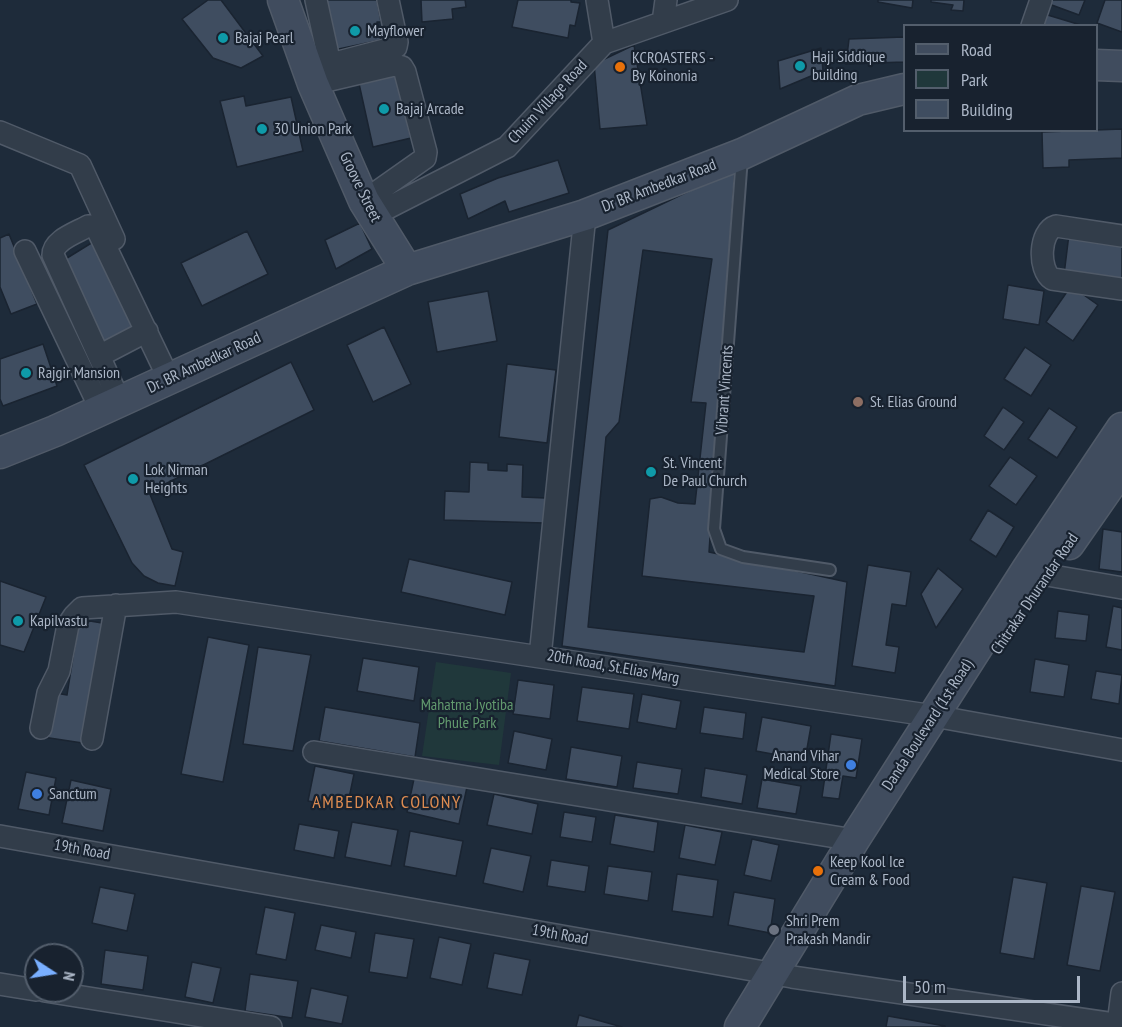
<!DOCTYPE html>
<html>
<head>
<meta charset="utf-8">
<style>
  body { margin:0 }
  #map { position:relative; width:1122px; height:1027px; overflow:hidden; background:#1e2b3a; font-family:"PT Sans Narrow",sans-serif }
  canvas { display:block }
  .legend { position:absolute; left:903px; top:24px; width:195px; height:108px; box-sizing:border-box; background:#18222f; border:2px solid #535e6c; margin:0; padding:8px 10px; list-style:none; font-size:18px; color:#acb7c7 }
  .legend li { display:flex; align-items:center; gap:12px; height:30px }
  .legend b { width:30px; border:2px solid #535e6c }
  .north { position:absolute; left:24px; top:943px; width:60px; height:60px; box-sizing:border-box; background:#18222f; border:2px solid #535e6c; border-radius:50%; rotate:102deg; font-size:16px; font-weight:700; line-height:24px; text-align:center; color:#acb7c7 }
  .north::after { content:''; display:block; margin:auto; width:21px; height:27px; background:#79afff; clip-path:polygon(50% 0,100% 100%,50% 72%,0 100%) }
  .scale { position:absolute; left:903px; top:976px; width:177px; height:27px; box-sizing:border-box; border:3px solid #acb7c7; border-top:0; padding-left:8px; font-size:18px; line-height:21px; white-space:nowrap; color:#acb7c7; -webkit-text-stroke:4px #18222f; paint-order:stroke }
</style>
</head>
<body>
<div id="map">
<canvas width="1122" height="1027"></canvas>
<ul class="legend">
<li><b style="height:8px;background:#404c5e"></b>Road</li>
<li><b style="height:16px;background:#20383b"></b>Park</li>
<li><b style="height:16px;background:#3f4d60"></b>Building</li>
</ul>
<div class="north">N</div>
<div class="scale">50 m</div>
</div>
<script>
const c = document.querySelector('canvas').getContext('2d');
c.lineJoin = 'round';
function paint(path, color) { c.fillStyle = color; c.fill(path, 'evenodd'); }
function stroke(path, color, width, dash) { c.strokeStyle = color; c.lineWidth = width; c.lineCap = dash ? 'butt' : 'round'; c.setLineDash(dash || []); c.stroke(path); }
function drawText(font, color, halo, rows, align = 'center') {
  c.font = font + ' "PT Sans Narrow",sans-serif'; c.lineWidth = 4.5; c.setLineDash([]); c.textBaseline = 'middle'; c.strokeStyle = halo; c.fillStyle = color; for (const [text, x, y, turn = 0] of rows) {
    c.save(); c.translate(x, y); c.rotate((+turn || 0) * Math.PI / 180); c.textAlign = isNaN(turn) ? turn : align; if (halo) c.strokeText(text, 0, 0); c.fillText(text, 0, 0); c.restore();
  }
}
paint(new Path2D(`
  M436,662L511,673L499,765L422,756Z`), '#20383b');
const building = new Path2D(`
  M208,0H221L263,56L241,68L213,58L182,19Z
  M324,0H377L381,22H377L381,40L334,50Z
  M421,0H465L466,7L452,9L453,19L422,22Z
  M518,0H571V2L580,3L575,26L570,25L568,38L512,27Z
  M878,0H913L912,8L878,2Z
  M931,0H964L963,11L951,10L953,5L931,2Z
  M1051,0H1085L1079,15L1049,4Z
  M1105,0H1122V32L1097,23Z
  M1041,13L1084,26H1037Z
  M904,37V62L846,64L849,39Z
  M634,45L647,125L600,129L594,64Z
  M821,48L823,71L780,89L778,61Z
  M395,70L411,138L373,147L358,79Z
  M244,96L246,106L291,97L303,151L237,167L220,101Z
  M1122,129V158L1069,160V167L1043,168L1042,132Z
  M558,160L569,193L509,212L505,201L468,219L460,194L498,178Z
  M735,169L709,552L847,582L835,686L562,646L608,230Z
  M360,223L372,249L336,269L325,240Z
  M247,231L268,274L202,306L181,263Z
  M9,234L37,304L11,314L0,287V238Z
  M1069,234L1122,241V282L1064,275Z
  M93,242L140,327L104,348L59,263Z
  M643,250L712,259L691,402L706,403L695,504L678,503L661,497L650,499L642,576L814,596L804,652L588,627L606,437L619,422Z
  M1008,285L1044,291L1039,325L1003,319Z
  M1071,286L1098,305L1073,341L1046,322Z
  M488,291L497,341L437,352L428,302Z
  M384,327L411,384L373,402L347,345Z
  M43,344L57,386L3,406L0,399V359Z
  M1025,347L1051,365L1031,396L1004,379Z
  M291,362L314,410L149,492L172,549L183,552L175,586L158,583L144,576L132,563L84,465Z
  M507,364L556,370L547,443L499,437Z
  M1003,407L1024,422L1004,450L984,436Z
  M1049,408L1077,427L1057,458L1028,439Z
  M1010,457L1037,476L1016,505L989,486Z
  M470,462L488,463V470L507,471V464L523,465L522,497L545,498L544,523L444,520L445,491L469,492Z
  M988,510L1014,527L996,557L970,540Z
  M1103,529L1122,532V572L1099,569Z
  M409,559L512,582L505,615L401,592Z
  M868,565L911,572L906,606L892,604L886,645L899,647L895,673L852,666Z
  M938,568L963,589L936,628L921,594Z
  M0,581L46,597L24,652L0,645Z
  M1113,606L1122,608V650L1106,647Z
  M1058,611L1089,615L1086,641L1055,638Z
  M90,621L102,623L108,630L89,744L43,737L50,692L67,695L78,626L86,627L88,622Z
  M208,637L249,645L223,782L181,774Z
  M258,647L311,655L293,751L243,744Z
  M363,658L419,667L414,701L357,691Z
  M1035,659L1069,665L1064,697L1030,692Z
  M1096,671L1122,675L1119,704L1091,699Z
  M518,680L554,685L550,719L513,714Z
  M582,687L634,694L629,729L577,721Z
  M642,694L681,701L676,729L637,722Z
  M325,707L420,723L415,757L319,741Z
  M704,707L746,713L743,739L700,733Z
  M762,717L811,726L805,760L756,751Z
  M514,731L552,739L546,770L508,763Z
  M831,734L862,739L856,778L843,776L839,799L822,797Z
  M571,747L622,756L617,787L566,779Z
  M637,762L682,769L678,794L633,788Z
  M315,766L354,774L347,808L308,801Z
  M705,768L747,775L742,804L701,797Z
  M26,772L56,778L49,815L18,809Z
  M415,774L467,787L459,824L407,812Z
  M762,779L801,786L796,814L757,808Z
  M71,780L111,789L103,831L62,823Z
  M494,794L538,804L532,834L487,825Z
  M564,812L596,817L592,842L560,837Z
  M615,815L658,822L654,852L610,844Z
  M352,822L398,830L391,866L345,857Z
  M299,824L339,831L334,858L294,850Z
  M685,825L722,832L715,865L679,858Z
  M410,831L463,841L456,876L404,866Z
  M752,839L779,845L771,881L744,875Z
  M491,848L531,856L523,892L483,883Z
  M551,860L589,866L585,892L547,886Z
  M608,866L652,872L648,901L604,894Z
  M677,874L718,880L713,917L672,911Z
  M1013,877L1047,883L1034,959L1000,953Z
  M1081,886L1115,892L1100,971L1067,965Z
  M100,887L135,894L127,931L92,923Z
  M734,892L775,899L770,933L728,925Z
  M265,907L295,913L286,960L256,954Z
  M321,925L356,932L351,958L315,950Z
  M375,933L414,939L407,978L369,972Z
  M439,937L471,944L462,985L430,978Z
  M105,950L148,956L143,990L101,984Z
  M494,953L530,960L522,995L487,988Z
  M192,962L221,968L213,1003L185,997Z
  M250,974L298,981L292,1018L245,1011Z
  M311,988L348,996L342,1024L305,1017Z
  M579,1015L622,1027H576Z
  M888,1016L945,1026V1027H886Z`);
paint(building, '#3f4d60');
stroke(building, '#1a2431', 1.5);
const lane = new Path2D(`
  M742,157L714,529L721,549L743,557L830,570`);
const street = new Path2D(`
  M316,0L330,64
  M597,0L604,43
  M663,22L666,0
  M1032,26L1041,0
  M308,70L396,47L397,42L388,0
  M313,84L394,65L402,67L405,72L426,152L425,158L364,201
  M0,132L80,165L114,239
  M585,215L540,657L934,716L1122,750
  M372,216L507,147L604,43L727,0
  M1122,236L1056,226C1039,231 1038,270 1052,279L1122,289
  M25,251L101,410
  M99,356L147,331
  M120,402L53,255C53,240 76,233 88,226H93L98,231L169,379
  M1028,568L1047,575L1122,588
  M41,728L48,693L59,671L68,625L74,616L82,608L176,602L540,657
  M92,739L116,605
  M314,752L854,840
  M0,836L792,977L1122,1025
  M0,984L36,990
  M45,991L271,1027
  M1118,1024L1122,993`);
const secondary = new Path2D(`
  M283,0L313,84L364,201L407,270
  M1096,65L1122,66
  M0,453L55,431L407,270L585,215L742,154L858,100L904,89
  M1069,544L1122,468
  M740,1027L854,840L1028,568L1122,428`);
stroke(lane, '#505a68', 14);
stroke(street, '#505a68', 24);
stroke(secondary, '#505a68', 33);
stroke(lane, '#323d4a', 10);
stroke(street, '#323d4a', 21);
stroke(secondary, '#404c5e', 30);
for (const [x, y, r, color] of [
  [355,31,6,"#0f9aa8"],
  [223,38,6,"#0f9aa8"],
  [800,66,6,"#0f9aa8"],
  [620,67,6,"#e8710a"],
  [384,109,6,"#0f9aa8"],
  [262,129,6,"#0f9aa8"],
  [26,373,6,"#0f9aa8"],
  [858,402,6,"#8d6e63"],
  [651,472,6,"#0f9aa8"],
  [133,479,6,"#0f9aa8"],
  [18,621,6,"#0f9aa8"],
  [851,765,6,"#3f7fe0"],
  [37,794,6,"#3f7fe0"],
  [818,871,6,"#e8710a"],
  [774,930,6,"#6b7280"]
]) { const dot = new Path2D(); dot.arc(x, y, r, 0, 2 * Math.PI); c.fillStyle = color; c.fill(dot); stroke(dot, '#18222f', 2); }
drawText('16px', '#acb7c7', '#18222f', [
  ["Mayflower",367,31],
  ["Bajaj Pearl",235,38],
  ["Haji Siddique",812,57],
  ["building",812,75],
  ["KCROASTERS -",632,58],
  ["By Koinonia",632,76],
  ["Bajaj Arcade",396,109],
  ["30 Union Park",274,129],
  ["Rajgir Mansion",38,373],
  ["St. Elias Ground",870,402],
  ["St. Vincent",663,463],
  ["De Paul Church",663,481],
  ["Lok Nirman",145,470],
  ["Heights",145,488],
  ["Kapilvastu",30,621],
  ["Anand Vihar",839,756,"right"],
  ["Medical Store",839,774,"right"],
  ["Sanctum",49,794],
  ["Keep Kool Ice",830,862],
  ["Cream & Food",830,880],
  ["Shri Prem",786,921],
  ["Prakash Mandir",786,939]
], 'left');
drawText('16px', '#acb7c7', '#18222f', [
  ["Chuim Village Road",548,102,-47],
  ["Dr BR Ambedkar Road",659,186,-21],
  ["Groove Street",360,187,64],
  ["Dr. BR Ambedkar Road",204,363,-25],
  ["Vibrant Vincents",725,390,-86],
  ["Chitrakar Dhurandar Road",1035,594,-56],
  ["20th Road, St.Elias Marg",613,667,10],
  ["Danda Boulevard (1st Road)",928,725,-57],
  ["19th Road",82,850,10],
  ["19th Road",560,935,10]
]);
drawText('16px', '#629a6e', '#18222f', [
  ["Mahatma Jyotiba",467,705],
  ["Phule Park",467,723]
]);
c.letterSpacing = '1.5px';
drawText('18px', '#de8c51', '#18222f', [
  ["AMBEDKAR COLONY",387,803]
]);
c.letterSpacing = '0px';
</script>
</body>
</html>
